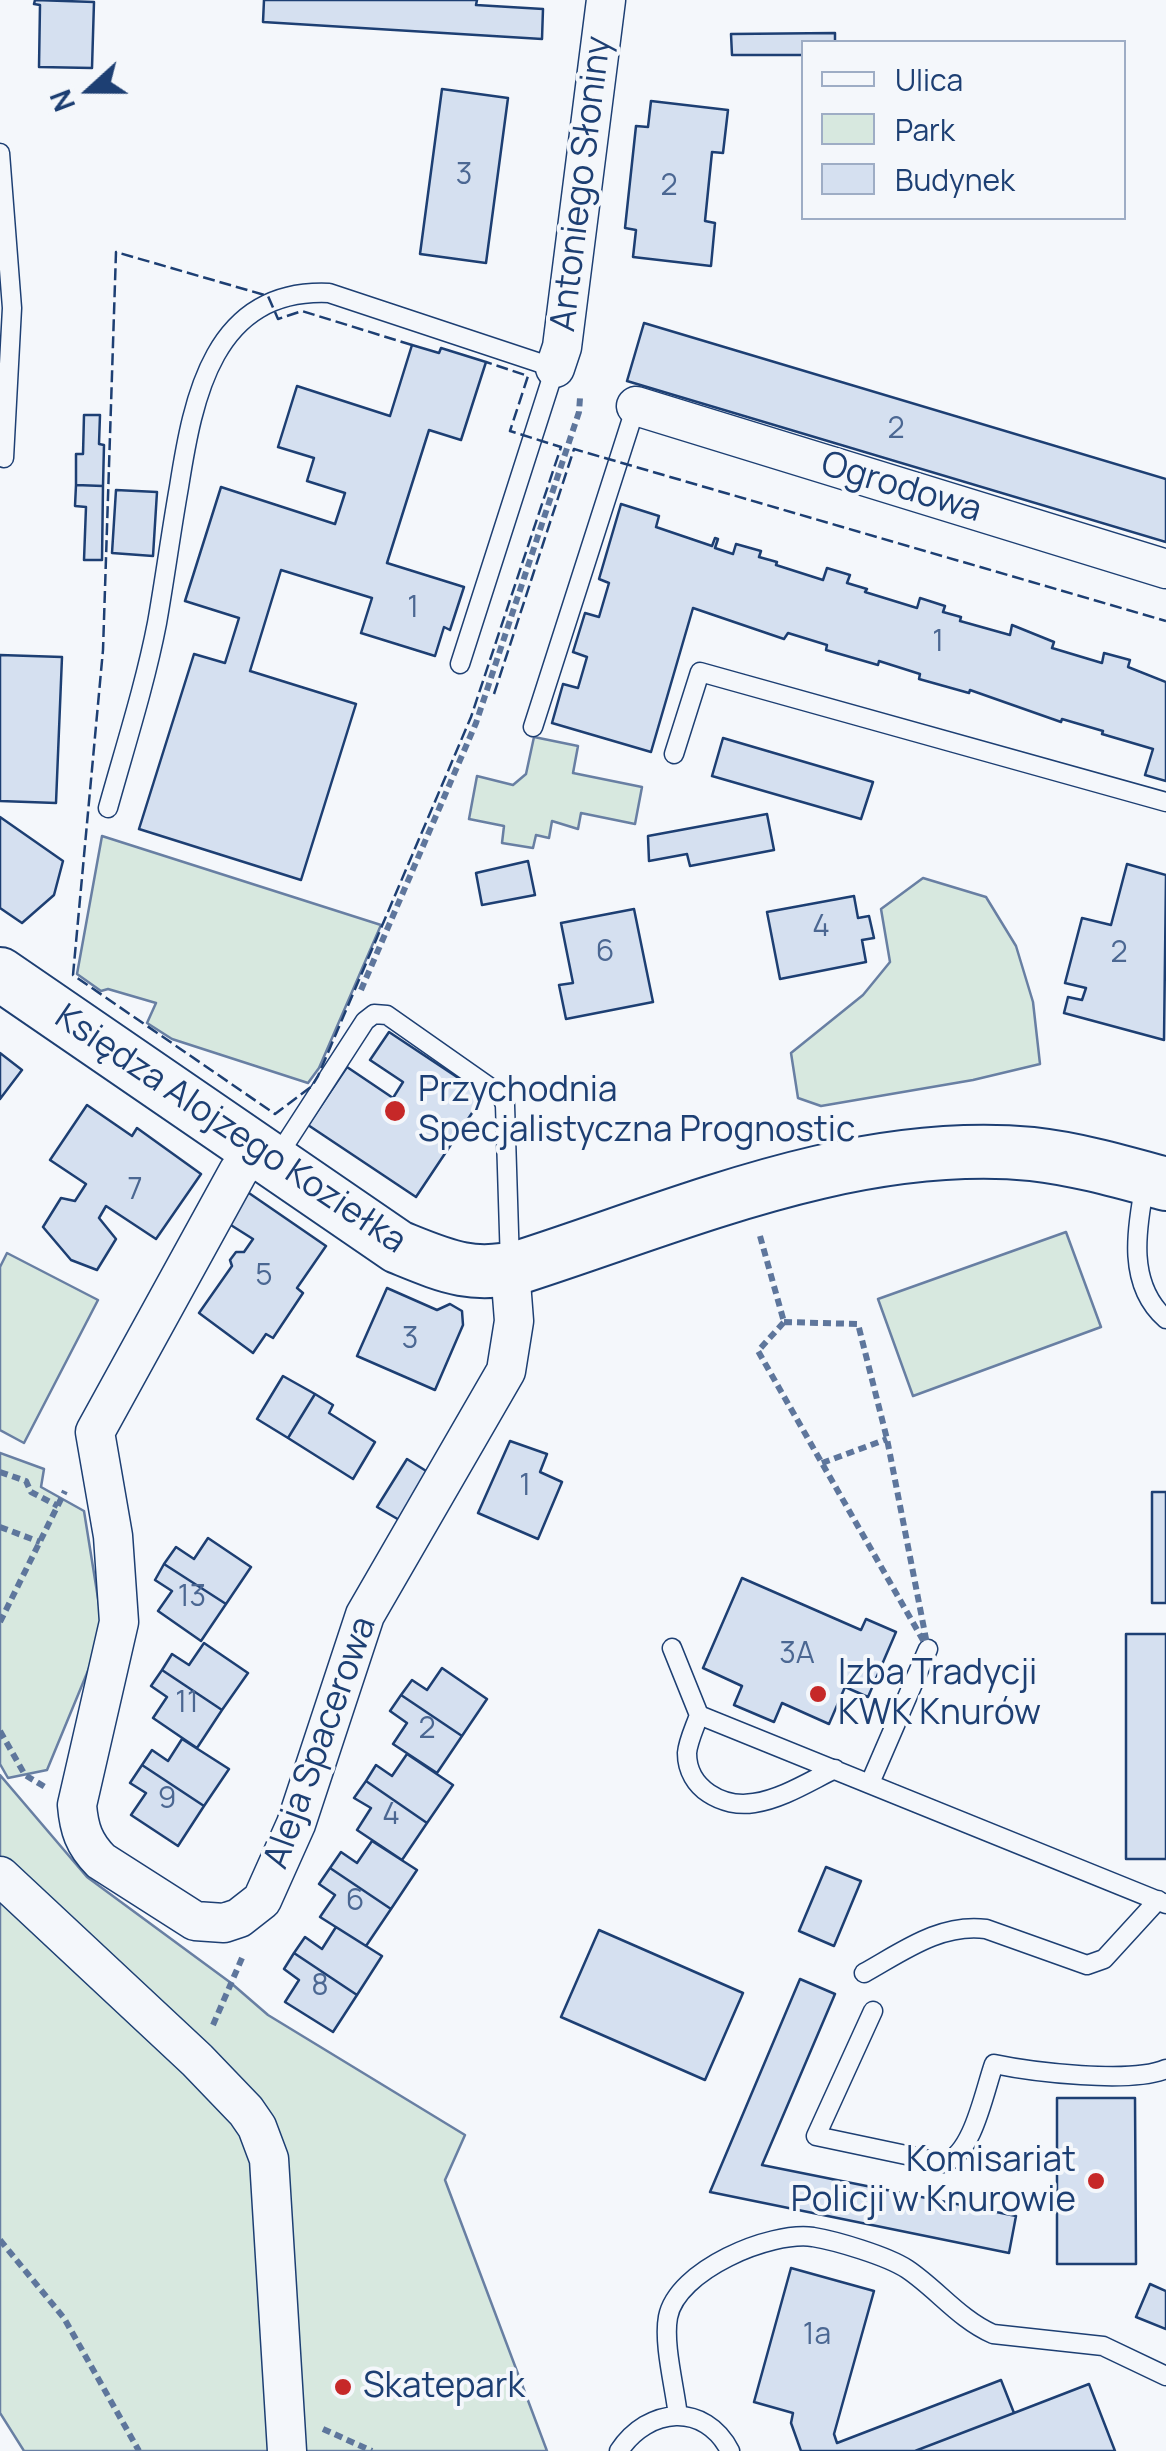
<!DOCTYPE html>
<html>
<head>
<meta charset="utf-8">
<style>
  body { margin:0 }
  #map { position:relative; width:1166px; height:2451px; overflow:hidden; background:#f4f7fb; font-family:Manrope,sans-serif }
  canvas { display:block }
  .legend { position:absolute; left:801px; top:40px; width:325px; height:180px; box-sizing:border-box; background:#f4f7fb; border:2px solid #9eadc5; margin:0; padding:12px 18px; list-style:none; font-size:30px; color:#1d3f73 }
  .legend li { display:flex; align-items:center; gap:20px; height:50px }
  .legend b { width:50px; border:2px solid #9eadc5 }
  .north { position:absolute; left:40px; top:40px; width:100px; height:100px; -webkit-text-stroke:8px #f4f7fb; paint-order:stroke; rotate:249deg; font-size:28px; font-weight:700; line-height:40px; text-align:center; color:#1d3f73 }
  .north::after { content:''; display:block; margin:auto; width:35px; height:45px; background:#1d3f73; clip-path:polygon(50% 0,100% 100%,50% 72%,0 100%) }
</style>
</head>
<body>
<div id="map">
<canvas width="1166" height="2451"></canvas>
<ul class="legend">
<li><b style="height:12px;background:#f4f7fb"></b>Ulica</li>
<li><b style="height:28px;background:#d7e8df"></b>Park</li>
<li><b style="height:28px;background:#d5e0f0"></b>Budynek</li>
</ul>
<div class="north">N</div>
</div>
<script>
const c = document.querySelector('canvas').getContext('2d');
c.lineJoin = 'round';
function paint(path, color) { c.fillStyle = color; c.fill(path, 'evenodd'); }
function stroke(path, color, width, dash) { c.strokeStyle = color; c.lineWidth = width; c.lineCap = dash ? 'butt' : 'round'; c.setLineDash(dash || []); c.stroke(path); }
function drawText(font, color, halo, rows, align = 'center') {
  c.font = font + ' Manrope,sans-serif'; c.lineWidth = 8; c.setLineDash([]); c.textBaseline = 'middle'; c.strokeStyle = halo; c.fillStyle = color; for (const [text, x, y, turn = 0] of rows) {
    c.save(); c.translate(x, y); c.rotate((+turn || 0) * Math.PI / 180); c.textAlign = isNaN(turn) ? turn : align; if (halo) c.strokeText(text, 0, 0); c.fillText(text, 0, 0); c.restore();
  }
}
const green = new Path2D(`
  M534,737L578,746L573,773L642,787L635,824L581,813L578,829L552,821L549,838L536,835L533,848L502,843L504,826L469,819L477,776L513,785L526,774Z
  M102,836L381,925L319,1068L308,1083L172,1039L147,1023L156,1003L108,989L101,991L77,974Z
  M923,878L986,897L1016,946L1033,1002L1040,1064L973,1080L821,1106L798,1098L791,1053L863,995L890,962L881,909Z
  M1066,1232L1101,1327L913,1396L878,1299Z
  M7,1253L98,1300L24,1443L0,1430V1267Z
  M0,1453L44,1469L41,1487L84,1511L101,1617L92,1661L47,1770L8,1778L0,1764Z
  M0,1775L87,1877L231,1983L268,2015L465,2135L445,2180L547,2451H24L0,2413Z`);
paint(green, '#d7e8df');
stroke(green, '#687fa3', 2.5);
const building = new Path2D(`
  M35,0L94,2L92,68L39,67L40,5L34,4Z
  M264,0H477L476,5L543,9L542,39L263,22Z
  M835,33V42H804V55H732L731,34Z
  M442,89L508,98L486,263L420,254Z
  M651,101L728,110L723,153L712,152L705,221L715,223L711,266L633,257L636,230L625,228L636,126L648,127Z
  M644,323L1166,479V542L627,381Z
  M412,345L439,353L441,348L486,362L461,440L429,430L387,563L464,587L450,630L444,627L435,656L361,633L372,598L281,570L250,671L356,704L301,880L139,829L194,654L225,663L239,618L185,601L221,487L335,524L345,493L307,481L314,458L278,447L297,386L390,416Z
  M84,415H100L99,444L104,445L103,486L76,485V454H83Z
  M76,485L103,486L102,560H84L86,507L75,506Z
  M116,490L157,492L153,556L112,553Z
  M621,504L659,516L656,527L712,546L715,538L718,539L715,548L733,554L736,544L761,551L759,557L777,562L776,565L823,580L827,568L850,575L847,583L867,589L865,592L917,608L920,598L945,606L943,612L961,617L960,621L1010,635L1012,625L1054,642L1052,648L1102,663L1104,653L1130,660L1128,667L1166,682V781L1145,775L1153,749L1102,734L1103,731L1062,719L1061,722L970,690L969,693L919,679L920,674L879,661L878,665L826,650L827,645L788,633L784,639L693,608L651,752L552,723L563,684L578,688L587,657L573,652L585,613L599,617L609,583L599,579Z
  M0,655L62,657L56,803L0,801Z
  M723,738L873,782L861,819L712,776Z
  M767,814L774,850L690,866L687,854L649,861L648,836Z
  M0,817L63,861L54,895L22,923L0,908Z
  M528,861L535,895L482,905L476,873Z
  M1127,864L1166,875L1164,1040L1064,1013L1068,997L1082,1000L1086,988L1065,983L1082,918L1111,925Z
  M854,896L858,918L869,916L874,938L862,940L866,962L780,979L767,912Z
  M634,909L653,1002L566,1019L559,985L573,983L561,923Z
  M389,1032L484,1095L416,1197L308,1125L347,1067L393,1098L403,1082L370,1060Z
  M0,1053L22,1070L0,1099Z
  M87,1105L132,1136L137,1128L201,1174L156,1239L106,1206L99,1218L116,1239L97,1270L71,1260L43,1227L61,1198L75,1201L86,1184L50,1160Z
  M246,1191L326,1246L297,1288L303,1293L273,1338L266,1334L253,1353L199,1313L232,1266L230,1260L236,1252H244L253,1239L226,1222Z
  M387,1288L437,1310L450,1304L462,1311L463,1325L435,1390L357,1356Z
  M283,1376L315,1394L288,1438L257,1419Z
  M315,1394L333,1405L329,1413L375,1442L353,1479L288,1438Z
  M510,1441L547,1454L540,1472L562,1482L538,1539L478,1513Z
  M407,1459L431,1474L401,1521L377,1507Z
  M1152,1492H1166V1603H1152Z
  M208,1538L251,1567L226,1604L164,1564L176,1547L194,1559Z
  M164,1564L226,1604L201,1641L158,1611L172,1591L155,1580Z
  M742,1578L861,1630L866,1619L896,1632L868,1697L845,1687L829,1724L782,1703L774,1722L734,1705L742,1686L703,1668Z
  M1126,1634H1166V1859H1126Z
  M204,1643L248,1673L222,1710L162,1670L172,1654L189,1665Z
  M442,1668L487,1699L462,1736L401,1695L412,1680L427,1690Z
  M162,1670L222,1710L197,1748L153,1718L167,1697L151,1686Z
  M401,1695L462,1736L437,1773L393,1744L407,1723L390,1711Z
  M182,1739L229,1769L204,1806L142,1765L152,1750L168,1761Z
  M407,1754L453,1785L427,1823L366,1781L376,1765L392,1776Z
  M142,1765L204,1806L178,1846L131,1815L146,1793L130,1783Z
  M366,1781L427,1823L402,1860L357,1830L371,1808L354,1798Z
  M372,1841L417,1870L391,1909L330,1868L341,1852L357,1863Z
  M826,1867L861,1881L834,1946L799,1931Z
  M330,1868L391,1909L366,1946L320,1917L335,1895L319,1884Z
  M336,1927L382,1956L357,1995L294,1953L305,1937L322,1949Z
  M599,1930L743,1993L705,2080L561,2017Z
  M294,1953L357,1995L333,2032L285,2002L299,1980L284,1969Z
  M800,1979L835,1994L762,2165L1016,2216L1009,2253L710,2192Z
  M1057,2098H1135L1136,2264H1057Z
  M791,2268L874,2291L834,2434L837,2443L1001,2380L1014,2413L915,2451H801L791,2423L793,2413L754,2402Z
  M1150,2284L1166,2291V2329L1136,2317Z
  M1089,2384L1115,2451H915L1014,2413Z`);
paint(building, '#d5e0f0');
stroke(building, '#1d3f73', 2.5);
const lane = new Path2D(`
  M0,153L12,308L4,458
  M533,727L636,406
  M674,754L700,672L1166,802
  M108,808C125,747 145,685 157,623C165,578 171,532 179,487C193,398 213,288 329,293L555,368L460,664
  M275,1160L365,1021L374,1014L387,1015L501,1095L505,1105L510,1264
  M1145,1184C1136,1230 1127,1285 1166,1319
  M672,1648L699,1715
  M835,1769C810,1781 782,1799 754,1803C723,1808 687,1789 687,1753C688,1741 695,1727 699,1715L1166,1904
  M870,1783L928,1649
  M864,1973C902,1952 940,1923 986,1929L1087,1965L1104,1959L1158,1900
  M873,2011L816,2136L944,2163C973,2154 984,2092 994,2064C1032,2072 1131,2084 1166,2069
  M678,2416C675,2388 663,2344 668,2317C677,2270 770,2231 813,2237C837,2241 887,2256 907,2269C937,2289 959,2319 993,2334L1103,2346L1166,2376
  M619,2451C648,2407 705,2402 730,2451`);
const street = new Path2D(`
  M555,368L562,347L606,0
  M636,406L1166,569
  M254,1150L238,1172L95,1432L113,1536L119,1622L77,1805C79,1829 84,1844 101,1861L195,1921L224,1923L239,1918L262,1900L296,1824L365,1615L506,1371L514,1321L510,1269
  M0,1876L197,2060L246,2111L257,2127L269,2159L287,2451`);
const secondary = new Path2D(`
  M0,974L398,1247C445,1266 472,1279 523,1266C687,1213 855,1138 1032,1154C1077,1159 1122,1172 1166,1184`);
stroke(lane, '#1d3f73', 21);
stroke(street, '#1d3f73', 41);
stroke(secondary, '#1d3f73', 56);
stroke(new Path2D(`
  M361,990L476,723L579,412L580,398
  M760,1236L784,1322
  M784,1322L858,1324L887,1439L928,1649L758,1351Z
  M822,1463L887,1439
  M0,1472L26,1481L31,1492L58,1506
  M0,1527L40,1542
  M0,1622L65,1491
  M0,1731L25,1775L45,1787
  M213,2025L242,1958
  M0,2240L64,2318L139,2451
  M323,2429L372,2451`), '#5e769c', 6, [8, 5]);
stroke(lane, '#f4f7fb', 18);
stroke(street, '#f4f7fb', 38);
stroke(secondary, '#f4f7fb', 52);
stroke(new Path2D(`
  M412,345L302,311L278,319L268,296L116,252L103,650L73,975L275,1114L312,1086L318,1076L471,717L561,447L510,431L528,376L486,362
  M494,694L574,449L1166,621`), '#1d3f73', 2.5, [12, 5]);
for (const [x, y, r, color] of [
  [395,1111,12,"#c62828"],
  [818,1694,10,"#c62828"],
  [1096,2181,10,"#c62828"],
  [343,2387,10,"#c62828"]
]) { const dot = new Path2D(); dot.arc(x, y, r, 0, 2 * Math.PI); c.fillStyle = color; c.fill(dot); stroke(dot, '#f4f7fb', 4); }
drawText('30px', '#4b6792', null, [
  ["3",464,176],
  ["2",669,187],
  ["2",896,430],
  ["1",413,609],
  ["1",938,643],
  ["4",821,928],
  ["6",605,953],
  ["2",1119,954],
  ["7",135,1191],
  ["5",264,1277],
  ["3",410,1340],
  ["1",525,1487],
  ["13",192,1598],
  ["3A",797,1655],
  ["11",187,1704],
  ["2",427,1730],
  ["9",167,1800],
  ["4",391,1816],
  ["6",355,1902],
  ["8",320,1987],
  ["1a",817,2336]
]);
drawText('35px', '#1d3f73', '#f4f7fb', [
  ["Antoniego Słoniny",582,184,-83],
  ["Ogrodowa",901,488,17],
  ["Księdza Alojzego Koziełka",230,1130,34],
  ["Aleja Spacerowa",321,1743,-70]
]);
drawText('35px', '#1d3f73', '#f4f7fb', [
  ["Przychodnia",418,1091],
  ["Specjalistyczna Prognostic",418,1131],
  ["Izba Tradycji",838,1674],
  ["KWK Knurów",838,1714],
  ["Komisariat",1076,2161,"right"],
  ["Policji w Knurowie",1076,2201,"right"],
  ["Skatepark",363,2387]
], 'left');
</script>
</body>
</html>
